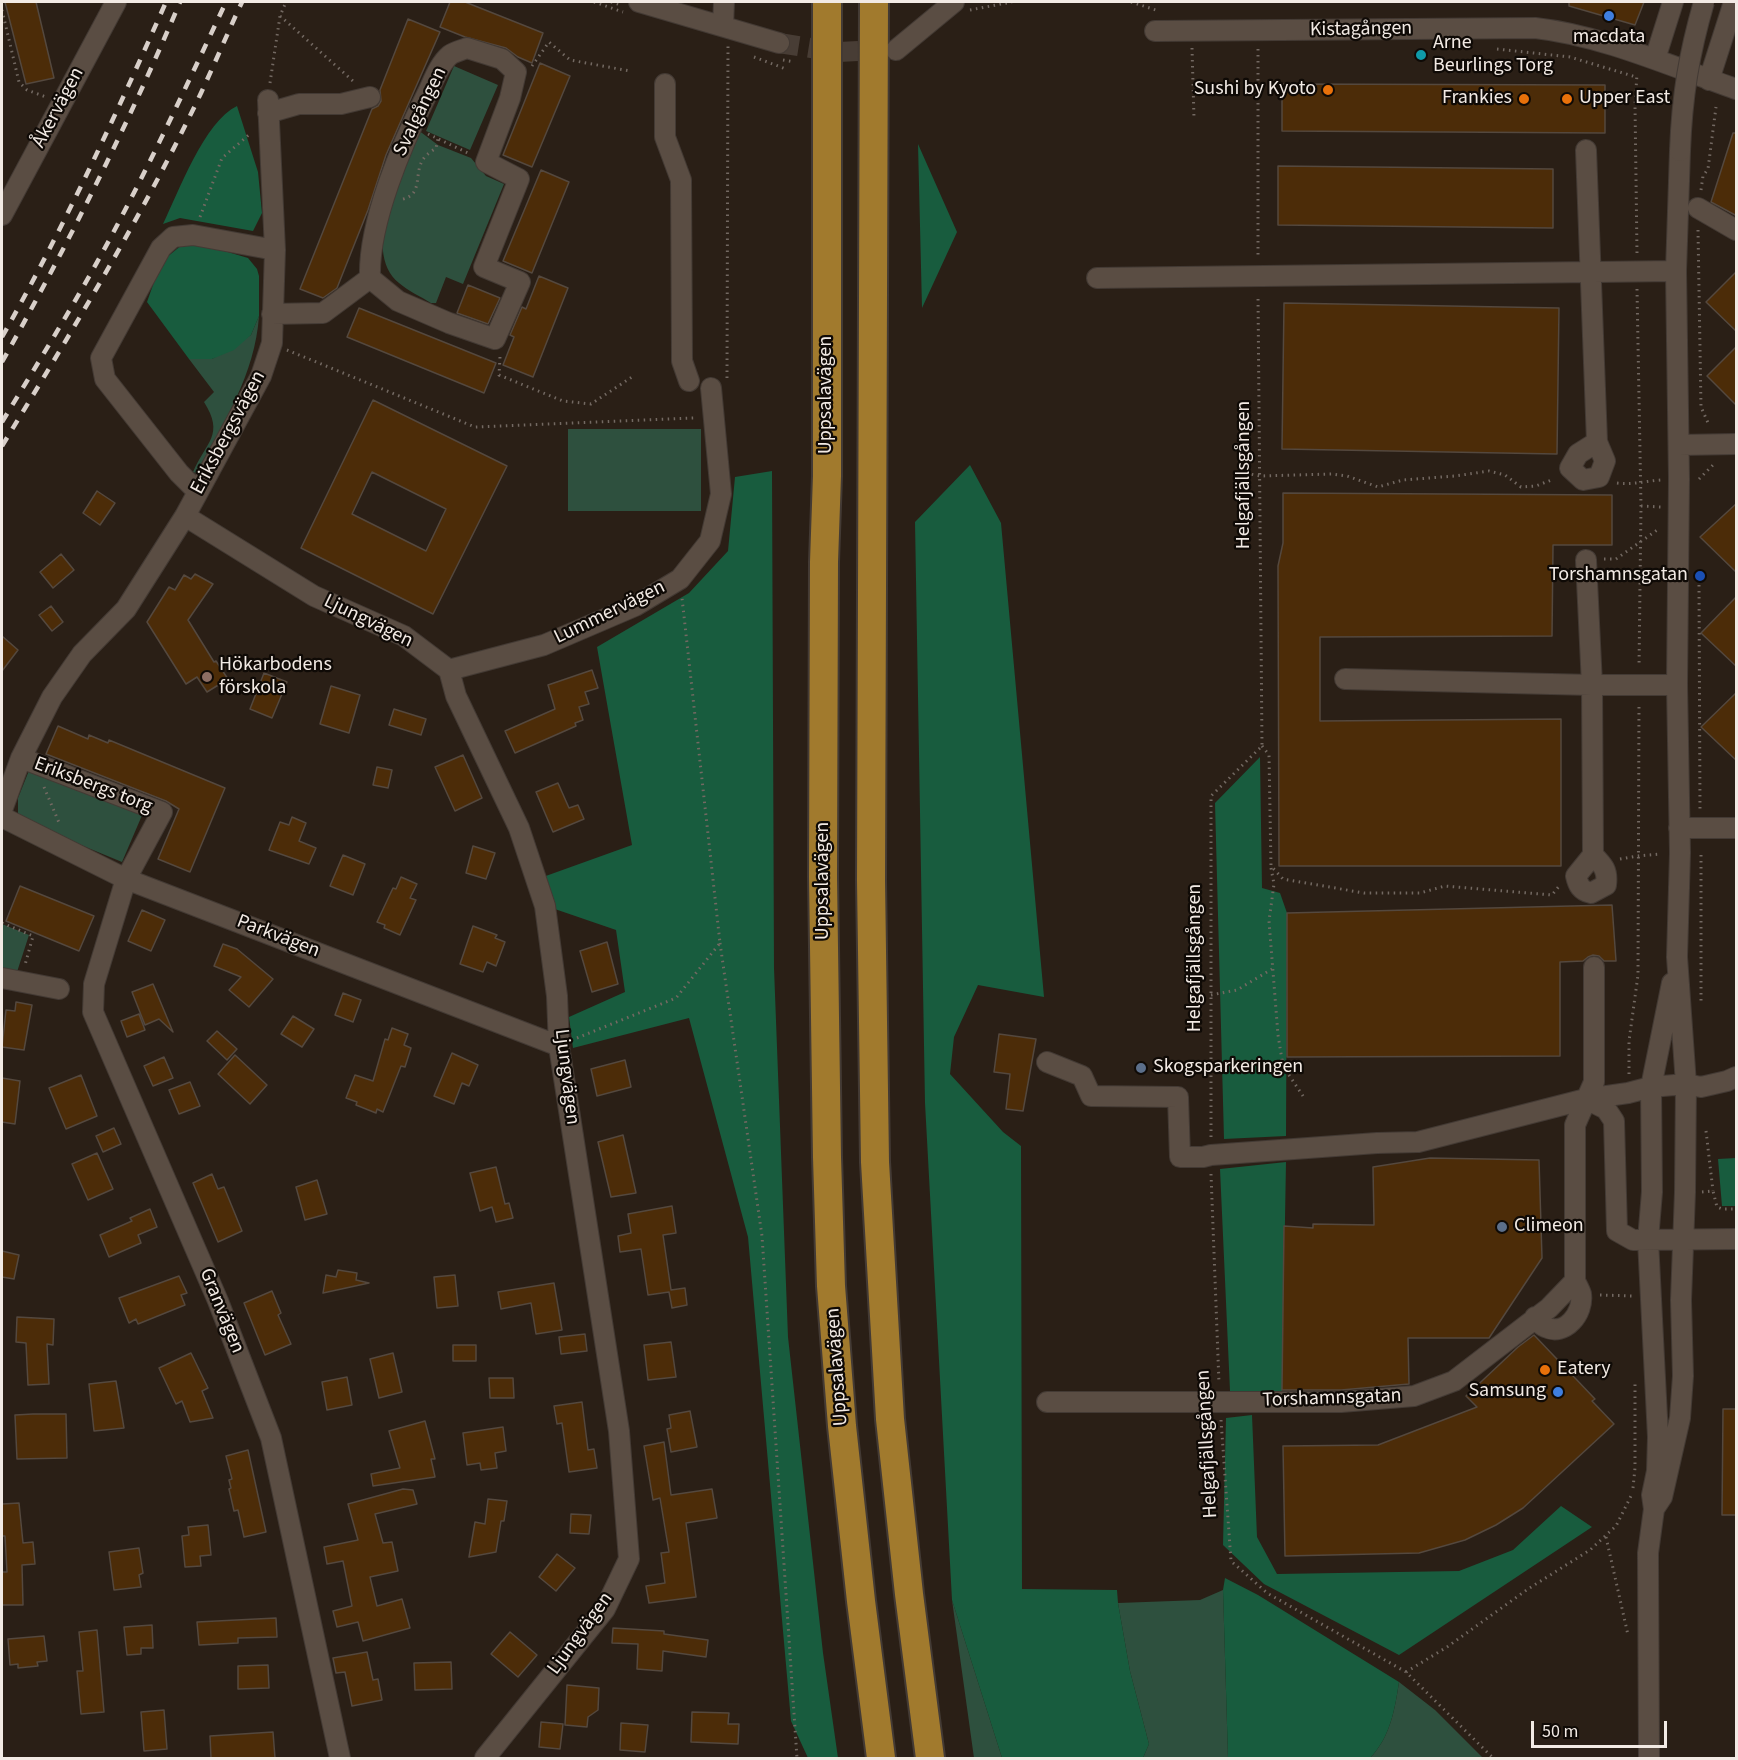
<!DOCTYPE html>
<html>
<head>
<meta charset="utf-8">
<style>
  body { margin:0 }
  #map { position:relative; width:1738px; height:1760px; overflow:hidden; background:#2a1f16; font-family:"Source Sans 3",sans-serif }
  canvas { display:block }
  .frame { position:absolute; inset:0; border:3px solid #f2eae4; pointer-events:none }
  .scale { position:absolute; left:1531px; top:1721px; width:136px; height:27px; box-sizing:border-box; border:3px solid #f2eae4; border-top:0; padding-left:8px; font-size:18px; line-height:21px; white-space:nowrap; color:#f2eae4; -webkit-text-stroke:4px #0f0a06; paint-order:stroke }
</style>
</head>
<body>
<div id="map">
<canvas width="1738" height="1760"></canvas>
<div class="frame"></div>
<div class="scale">50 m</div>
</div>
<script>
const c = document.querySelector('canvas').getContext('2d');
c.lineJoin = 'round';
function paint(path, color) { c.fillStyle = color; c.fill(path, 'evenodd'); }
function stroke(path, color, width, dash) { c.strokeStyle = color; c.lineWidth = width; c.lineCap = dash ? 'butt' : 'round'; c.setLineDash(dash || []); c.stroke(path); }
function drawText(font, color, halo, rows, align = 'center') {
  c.font = font + ' "Source Sans 3",sans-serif'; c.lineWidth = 4.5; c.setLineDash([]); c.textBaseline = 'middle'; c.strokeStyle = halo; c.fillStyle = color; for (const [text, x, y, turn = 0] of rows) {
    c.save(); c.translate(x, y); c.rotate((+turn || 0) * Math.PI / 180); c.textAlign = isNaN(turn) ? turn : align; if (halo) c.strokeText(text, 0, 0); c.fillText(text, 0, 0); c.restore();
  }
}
paint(new Path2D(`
  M454,66L498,85L470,150L426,131Z
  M418,130L438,145L471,158L486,176L504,184L463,284L446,277L436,303H431C420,296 408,291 399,283C359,250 404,167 418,130Z
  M259,316C255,374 224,423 196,473L193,472C206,442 225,435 204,402L214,392L189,359H212L251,335Z
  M568,429H701V511H568Z
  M30,768L143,813L122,862L18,819V798Z
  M2,924L29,935L17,972L2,968Z
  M1223,1590L1228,1758H1143L1149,1744L1130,1671L1118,1603L1200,1600Z
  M952,1600L1002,1758H974Z
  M1399,1682L1435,1710L1483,1758H1370C1390,1738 1395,1709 1399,1682Z`), '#2e503e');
paint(new Path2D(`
  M237,106L258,172L262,213L253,231L180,218L163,224C179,191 204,122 237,106Z
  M918,144L957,232L922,308Z
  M183,244H201L248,258L257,269L259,276V316L251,335L234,350L212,359H189L147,302L161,262Z
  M970,465L1001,523L1044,997L978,985L954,1037L950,1074L1003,1132L1021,1146L1022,1589L1117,1590L1118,1603L1130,1671L1149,1744L1143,1758H1002L952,1600L925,1103L915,522Z
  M772,471L774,968L788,1337L823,1653L838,1758H808L791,1721L748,1237L689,1018L573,1048L569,1017L625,992L616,930L549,907L543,877L632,845L597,647L689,593L728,551L735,477Z
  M1260,757L1262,888L1280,893L1287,913L1286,1136L1224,1139L1215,803Z
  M1736,1158V1206H1722L1718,1159Z
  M1286,1162L1282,1391H1230L1220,1169Z
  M1252,1415L1257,1537L1277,1574L1459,1571L1513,1550L1561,1506L1592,1527L1399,1655L1264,1584L1223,1545L1226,1418Z
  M1225,1578L1258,1595L1399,1682C1395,1709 1390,1738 1370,1758H1228L1223,1590Z`), '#185c3e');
const building = new Path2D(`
  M5,2H36L54,78L26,84Z
  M450,2H465L543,33L532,63L518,57L506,48L465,37L440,27Z
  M1569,2H1644L1635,25L1569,6Z
  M408,19L440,32L386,155L368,210L337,288L323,298L300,289L372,109L378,106L381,101L380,90Z
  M540,63L570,76L532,167L503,155Z
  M1282,84L1605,85V133L1282,131Z
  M1733,133H1737V216L1711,202Z
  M1278,166L1553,169V228L1278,225Z
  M541,170L569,182L532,273L503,261Z
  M1737,271V332L1706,302Z
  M539,276L568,288L533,377L503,365L514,337L510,335L522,307L526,309Z
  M468,285L500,298L488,324L457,313Z
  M1284,303L1559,308L1557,454L1282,449Z
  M359,308L496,363L484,393L347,337Z
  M1737,346V406L1707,376Z
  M373,400L507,466L433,614L301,548ZM372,472L446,509L426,551L352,514Z
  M97,491L115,503L100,525L83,513Z
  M1283,493L1612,495V545H1553L1552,636L1320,637V721L1561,719V866H1279L1278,566L1283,543Z
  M1737,503V573L1700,537Z
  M61,554L74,570L53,588L40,572Z
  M195,574L213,584L188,620L214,662L216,661L228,679L207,692L197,677L186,684L147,622L169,587L175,590L184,575L191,579Z
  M1737,596V667L1701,633Z
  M51,606L63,622L52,631L39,615Z
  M2,636L18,650L2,671Z
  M592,670L598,688L585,692L589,704L579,707L583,720L575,723L576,726L515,753L505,731L555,709L548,685Z
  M264,673L287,682L272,718L250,709Z
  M331,686L360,695L349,733L320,724Z
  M1737,692V761L1701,727Z
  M394,709L426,719L421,735L389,725Z
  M58,726L88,739L89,735L108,743L109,740L225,788L190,872L158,859L179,809L166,801L46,754Z
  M463,755L482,798L455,811L435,767Z
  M377,767L392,770L388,788L373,785Z
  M558,783L569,808L578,805L584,819L553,832L536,792Z
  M292,817L306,823L299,841L316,848L309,864L269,850L280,822L289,825Z
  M473,846L495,853L486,879L466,873Z
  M343,855L365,864L353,895L330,886Z
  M401,877L417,884L410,898L416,900L400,935L384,928L385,925L377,922L393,888L396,889Z
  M20,886L94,916L79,951L6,921Z
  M1612,905L1616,961H1604L1599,956L1593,955L1588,957L1583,961L1560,962V1056L1287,1057V913Z
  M142,910L165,920L151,951L128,941Z
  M473,926L497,935L495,938L505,942L496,966L487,962L483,972L460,964Z
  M607,942L618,984L592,992L580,951Z
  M223,944L237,949L273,979L249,1007L229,990L241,977L214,966Z
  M153,984L173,1032L159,1019L145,1025L132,992Z
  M343,993L361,1000L353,1022L335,1015Z
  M16,1002L32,1005L24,1050L2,1047L6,1010L15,1011Z
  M139,1014L145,1030L127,1037L121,1021Z
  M293,1016L314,1029L302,1047L281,1034Z
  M392,1028L408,1034L404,1045L411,1048L405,1067L401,1066L383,1112L377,1109L376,1113L356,1105L357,1102L346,1098L355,1075L373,1081L385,1039L388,1040Z
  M217,1031L237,1049L227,1060L207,1041Z
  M999,1034L1036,1039L1023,1111L1006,1109L1010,1074L994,1072Z
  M452,1053L478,1065L469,1086L462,1083L454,1104L434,1096Z
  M235,1055L267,1085L250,1104L218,1074Z
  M164,1057L173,1078L153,1086L144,1066Z
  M625,1060L631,1087L597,1096L591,1069Z
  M81,1075L97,1116L66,1129L49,1088Z
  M2,1078L20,1081L15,1124L2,1122Z
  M190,1082L200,1106L179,1114L169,1090Z
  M114,1128L121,1144L103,1152L96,1136Z
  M623,1135L636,1193L611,1197L598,1142Z
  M97,1153L113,1189L88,1200L72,1164Z
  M1430,1158L1539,1160L1542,1258L1489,1338H1408L1409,1384L1341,1390H1282L1284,1226L1313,1228V1224L1374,1225L1373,1167Z
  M496,1167L505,1204L509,1203L513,1218L496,1222L492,1207L480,1211L470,1173Z
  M212,1174L218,1189L224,1187L242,1231L218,1242L193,1183Z
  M317,1180L327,1214L305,1220L296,1187Z
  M672,1206L676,1233L663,1235L671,1290L685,1288L687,1305L672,1308L669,1292L648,1295L641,1249L620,1252L618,1236L631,1233L628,1214Z
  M150,1209L157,1227L138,1235L141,1243L109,1257L100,1235L132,1221L130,1218Z
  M2,1251L19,1255L14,1279L2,1277Z
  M338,1270L357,1273L356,1280L369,1283L323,1293L326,1275L336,1277Z
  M455,1275L458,1306L437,1308L434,1277Z
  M179,1276L187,1293L181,1295L185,1305L138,1324L136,1319L129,1323L119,1298Z
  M554,1283L562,1330L536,1334L531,1303L501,1309L498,1292Z
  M272,1291L281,1313L278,1315L291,1344L265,1355L244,1303Z
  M17,1317L54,1319L53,1345L47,1344L49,1384L28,1385L26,1343L16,1342Z
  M585,1334L587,1351L561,1354L559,1337Z
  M1534,1335L1595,1399L1592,1401L1614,1424L1523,1508L1496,1525L1465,1540L1419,1553L1285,1556L1283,1446L1378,1445L1477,1407L1466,1396L1518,1347Z
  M671,1342L676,1377L648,1380L644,1345Z
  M453,1345H476V1361H453Z
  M191,1353L208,1388L202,1391L213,1418L190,1422L182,1401L176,1404L159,1368Z
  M393,1353L402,1392L379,1398L370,1359Z
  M347,1377L352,1405L327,1410L322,1382Z
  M489,1378H513L514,1398H490Z
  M116,1381L124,1428L94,1431L89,1384Z
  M582,1402L588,1450L594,1449L597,1468L569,1472L562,1423L557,1424L554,1406Z
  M1723,1409H1737V1515H1722Z
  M690,1411L697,1447L671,1452L667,1429L671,1428L669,1415Z
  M33,1414H66L67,1458L17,1459L15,1415Z
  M425,1421L435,1459H431L435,1477L373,1486L371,1474L400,1468L389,1431Z
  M503,1427L506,1451L495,1453L497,1468L481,1470L480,1463L467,1465L463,1433Z
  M664,1442L671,1495L712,1489L717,1518L686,1523L696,1597L649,1603L646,1586L665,1583L661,1553L669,1552L660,1498L653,1500L644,1446Z
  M248,1450L266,1532L244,1537L238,1510L234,1511L229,1489L231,1488L229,1480L232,1479L226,1456Z
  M403,1489L413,1490L417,1504L375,1514L383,1543L392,1542L398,1571L370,1577L377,1606L402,1599L410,1628L363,1641L358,1622L337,1627L333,1611L352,1606L343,1561L327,1564L324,1547L358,1540L348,1504Z
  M488,1499L507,1501L504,1521H501L496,1552L469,1557L475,1522L485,1524Z
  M19,1503L23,1543L33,1542L35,1564L22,1565L23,1605H2V1572H7L5,1536H2V1504Z
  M571,1514L591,1515L589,1534L570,1533Z
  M208,1525L211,1555L200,1556L201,1566L185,1567L182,1536L189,1535L188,1527Z
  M139,1548L143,1573L139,1575L141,1587L114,1590L109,1552Z
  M557,1554L575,1568L556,1591L539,1577Z
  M276,1618L277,1637L238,1638V1643L199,1645L197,1622Z
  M152,1625L153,1648H141V1654L127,1655L124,1627Z
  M613,1628L664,1631V1634L708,1640L706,1657L663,1651L662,1671L637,1669L638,1644L612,1643Z
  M97,1630L104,1712L81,1714L77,1671H83L79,1632Z
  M510,1632L537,1655L518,1677L491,1654Z
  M44,1636L47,1661L37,1662L38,1666L18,1668V1664L10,1665L8,1639Z
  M367,1652L373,1680L378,1679L382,1700L352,1706L345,1672L336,1673L333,1658Z
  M451,1662L452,1689L415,1690L414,1663Z
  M268,1665L269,1688L238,1689V1666Z
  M567,1685L599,1688L598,1710L588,1717L587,1727L565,1725Z
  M164,1710L167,1749L144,1751L141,1712Z
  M692,1712L729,1713L728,1724H739L738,1744L691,1742Z
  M541,1722L563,1724L560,1749L539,1747Z
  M621,1723L648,1725L645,1752L620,1750Z
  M273,1732L275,1758H211L210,1736Z`);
paint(building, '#4c2c08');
stroke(building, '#54483e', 1.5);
stroke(new Path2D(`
  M779,43L836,52L884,50`), '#483d35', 20, [20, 10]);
const minor = new Path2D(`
  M639,2L779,43
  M723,26L724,2
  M1155,31L1535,28C1601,35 1673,67 1736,89
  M467,48L502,59L516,72L510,98L486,162L519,179L484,267L520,282L495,339L449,323L398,301L370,278C368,223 402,144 427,94C433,82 439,64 450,55C454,52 462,50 467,48Z
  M896,50L954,2
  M1655,59L1673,2
  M1709,80L1734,2
  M665,84V137L681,180L682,361L689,381
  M268,113L299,104H341L370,97
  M1586,150L1597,442L1605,461L1599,477L1583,480L1570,468L1578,454L1597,442
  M1698,208L1736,230
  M2,215L116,2
  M1097,278L1676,271
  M272,314L323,313L370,278
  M1679,445L1736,444
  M198,492L179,473L105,379L101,358L161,248L173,237L193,235L275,250
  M185,516L314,596L404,636L449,670L456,696L519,828L545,906L557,996L559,1046L619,1431L629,1559L605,1609L485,1758
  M1586,560L1592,685L1593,855L1576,876C1578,885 1581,891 1591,893L1606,885C1608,870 1603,865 1593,855
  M449,670L544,645L635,606L680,579L710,541L721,494L711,388
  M1345,679L1592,685H1677
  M21,758L162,812L126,879L94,984L93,1012L218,1301L271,1438L340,1758
  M2,810L21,758L52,697L82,654L126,609L185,516L261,376L272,343L275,250L268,100
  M2,817L126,879L559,1046
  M1679,828H1736
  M2,978L59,989
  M1047,1062L1082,1076L1091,1096L1178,1097L1180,1157H1203L1211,1155L1377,1143L1418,1142L1586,1099L1628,1093L1651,1087L1686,1084L1701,1087L1727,1081L1736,1077
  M1586,1099L1606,1109L1614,1121L1617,1231L1633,1240L1736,1239
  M1535,1317C1538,1321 1541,1326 1545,1327C1565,1337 1584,1313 1581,1294C1580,1290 1577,1285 1575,1281
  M1047,1402H1341L1414,1396L1454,1381L1549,1308L1575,1281V1125L1594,1082V967
  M1654,1509L1662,1497L1680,1418L1683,1376L1681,1300L1685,1192L1686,1084L1677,957L1680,853L1677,685L1679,479L1676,271L1680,151
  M1649,1758L1648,1553L1654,1509L1652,1495L1657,1471L1658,1437L1648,1240L1652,1192L1651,1087L1672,983`);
const highway = new Path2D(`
  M827,2V476L824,562L823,877L827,1157L831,1286L842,1426L861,1601L881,1758
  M874,2L871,880L875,1162L890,1419L909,1594L930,1758`);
stroke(minor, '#433a34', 22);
stroke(highway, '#433a34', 32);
stroke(new Path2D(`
  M594,2L623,12
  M611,2L621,5
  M1131,2L1159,11
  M2,10L19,82L27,90L46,97
  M970,10L1012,2
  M280,16L353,81
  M1192,48L1194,118
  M1258,49V259
  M1497,49L1570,57L1636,77
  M754,57L786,69
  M783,60L794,62
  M532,66L549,42L570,60L630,71
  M270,83L280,16L286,2
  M428,134L470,154
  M1701,190L1703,176L1708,169L1716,107
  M403,199C424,194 413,172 424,158C427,154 432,151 436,148L438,139
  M200,217L222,158L251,133
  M1698,230L1701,407L1709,425
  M1637,253L1635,105L1637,74
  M1637,289L1641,506L1639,667
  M287,350L475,427L694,418
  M500,357L499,375L563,401L591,404L632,377
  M727,378L728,46
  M1240,472L1260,476L1332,474L1347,476L1378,487L1403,480L1455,476L1489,471L1505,475L1521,487L1536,486L1554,479
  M1699,479L1715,463
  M1617,483C1632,485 1646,481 1661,480
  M1641,506L1661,507
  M1604,559H1616L1660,528
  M1699,585L1700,809
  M1262,746L1269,755L1271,866L1283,879L1364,893H1420L1445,886L1552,895L1560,885
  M44,787L60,825
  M1701,855V1001
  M1620,859L1637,856L1661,854
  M1271,868L1274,884L1269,921L1278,1035L1283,1066L1303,1096
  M2,923L33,936L25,965
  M720,943L762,1236L797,1758
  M1211,995L1237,990L1272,969
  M577,1038L676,998L720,943L682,598
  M1629,1074V1041L1638,975L1639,703
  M1706,1131L1713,1191
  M1211,1137V796L1262,746L1258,295
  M1211,1174L1219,1383
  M1702,1192L1713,1191L1717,1207L1722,1209H1736
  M1600,1295L1633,1296
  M1221,1420L1231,1561L1267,1593L1406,1672L1493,1758
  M1633,1488L1635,1468V1384
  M1606,1537L1628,1635
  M1406,1672L1447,1647L1528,1589L1590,1550L1616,1526L1632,1494`), '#736962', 3, [1.5, 4.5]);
stroke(minor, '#5a4d43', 20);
stroke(highway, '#a17a2d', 28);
stroke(new Path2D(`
  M2,337C63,229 116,115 166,2
  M2,362C67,246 128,125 180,2
  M2,422C44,353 87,284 124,212C160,143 193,72 226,2
  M2,446C72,331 143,215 201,93C215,63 228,32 242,2`), '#d8cfc9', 4.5, [10, 10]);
const minorBridge = new Path2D(`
  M1680,151C1682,96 1689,54 1704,2`);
stroke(minorBridge, '#433a34', 22, []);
stroke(minorBridge, '#5a4d43', 20);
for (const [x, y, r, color] of [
  [1609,16,6,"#3f7fe0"],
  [1421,55,6,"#0f9aa8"],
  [1328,90,6,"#e8710a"],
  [1524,99,6,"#e8710a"],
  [1567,99,6,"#e8710a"],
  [1700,576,6,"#1a4fb4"],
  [207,677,6,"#8d6e63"],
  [1141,1068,6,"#5c6f8a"],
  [1502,1227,6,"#5c6f8a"],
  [1545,1370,6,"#e8710a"],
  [1558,1392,6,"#3f7fe0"]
]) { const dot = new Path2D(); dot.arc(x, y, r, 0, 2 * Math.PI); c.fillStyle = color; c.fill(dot); stroke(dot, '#0f0a06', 2); }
drawText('20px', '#f2eae4', '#0f0a06', [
  ["Kistagången",1361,30,-1],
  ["Åkervägen",59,108,-62],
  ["Svalgången",421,112,-64],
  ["Uppsalavägen",827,395,-90],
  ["Eriksbergsvägen",229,433,-62],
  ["Helgafjällsgången",1245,475,-90],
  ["Lummervägen",610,613,-26],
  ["Ljungvägen",368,622,26],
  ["Eriksbergs torg",93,786,21],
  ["Uppsalavägen",824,881,-90],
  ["Parkvägen",278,937,21],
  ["Helgafjällsgången",1196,958,-90],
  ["Ljungvägen",566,1077,83],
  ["Granvägen",221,1311,68],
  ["Uppsalavägen",838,1367,-94],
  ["Torshamnsgatan",1332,1399,-2],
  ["Helgafjällsgången",1208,1444,-93],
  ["Ljungvägen",581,1634,-54]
]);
drawText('20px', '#f2eae4', '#0f0a06', [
  ["macdata",1609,38,"center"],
  ["Arne",1433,44],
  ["Beurlings Torg",1433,67],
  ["Sushi by Kyoto",1316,90,"right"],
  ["Frankies",1512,99,"right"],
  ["Upper East",1579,99],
  ["Torshamnsgatan",1688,576,"right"],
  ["Hökarbodens",219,666],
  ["förskola",219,689],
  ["Skogsparkeringen",1153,1068],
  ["Climeon",1514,1227],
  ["Eatery",1557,1370],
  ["Samsung",1546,1392,"right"]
], 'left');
</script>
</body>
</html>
